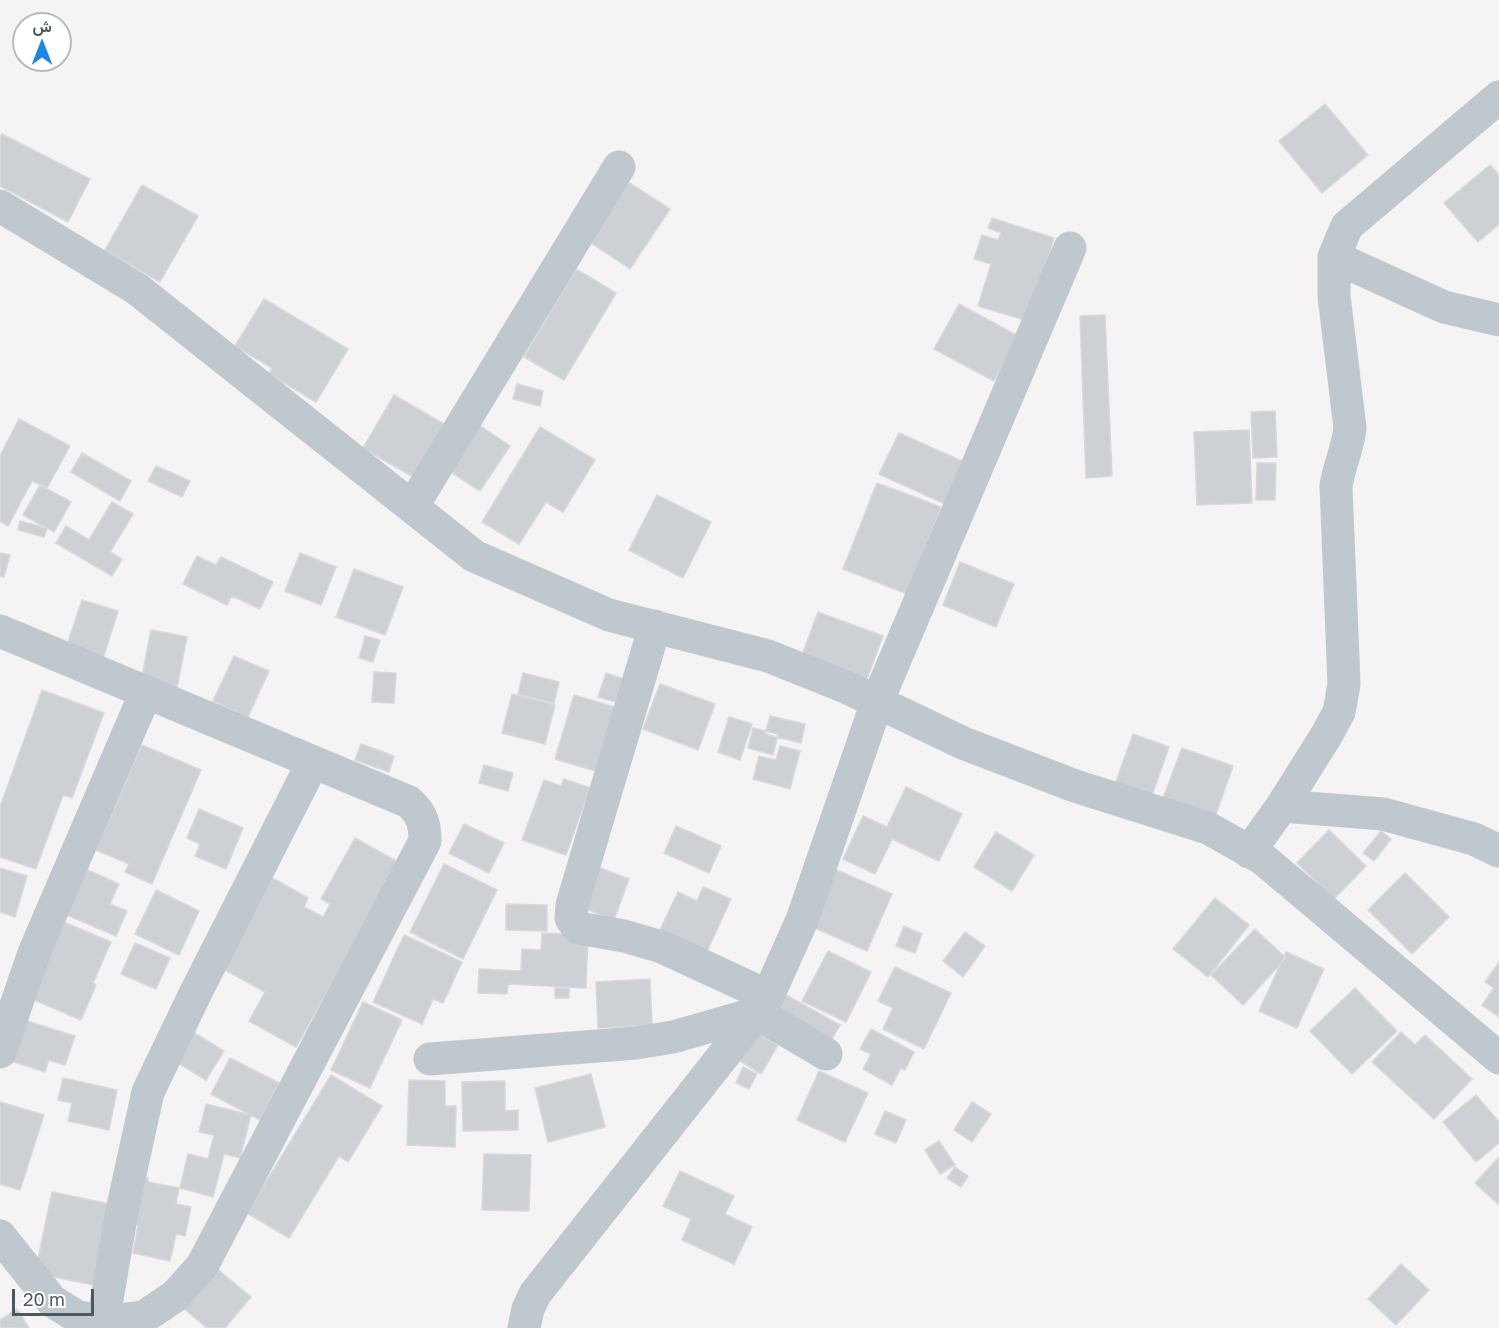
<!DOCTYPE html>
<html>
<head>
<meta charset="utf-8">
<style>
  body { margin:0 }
  #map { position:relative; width:1499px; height:1328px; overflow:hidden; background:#f5f3f3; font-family:"Golos Text",Vazirmatn,sans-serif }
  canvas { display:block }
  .north { position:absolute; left:12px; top:12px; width:60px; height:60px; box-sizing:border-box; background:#fff; border:2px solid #b7bcbf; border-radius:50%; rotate:0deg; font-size:16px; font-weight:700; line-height:24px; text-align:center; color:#4a5860 }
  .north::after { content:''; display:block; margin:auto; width:21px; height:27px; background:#1d87e4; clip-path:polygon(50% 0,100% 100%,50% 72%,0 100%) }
  .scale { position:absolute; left:12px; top:1289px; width:82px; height:27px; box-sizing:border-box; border:3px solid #4a5860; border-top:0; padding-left:8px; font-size:18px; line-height:21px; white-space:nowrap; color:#4a5860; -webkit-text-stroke:4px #fff; paint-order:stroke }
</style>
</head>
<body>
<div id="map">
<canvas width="1499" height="1328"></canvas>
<div class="north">ش</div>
<div class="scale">20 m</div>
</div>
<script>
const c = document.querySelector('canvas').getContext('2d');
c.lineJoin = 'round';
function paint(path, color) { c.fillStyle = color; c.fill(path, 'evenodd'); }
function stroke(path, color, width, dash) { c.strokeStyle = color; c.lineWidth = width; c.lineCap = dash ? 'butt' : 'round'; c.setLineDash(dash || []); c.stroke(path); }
const building = new Path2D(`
  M1325,104L1368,155L1322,193L1279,141Z
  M2,134L90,179L68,222L0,186V137Z
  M1490,165L1499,175V224L1478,242L1444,203Z
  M628,182L670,209L630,269L588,241Z
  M142,185L198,216L160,282L105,250Z
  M992,218L1054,238L1028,321L978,306L991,264L974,259L982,235L998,240L1001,233L988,228Z
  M576,269L616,293L564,380L524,357Z
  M264,299L348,349L316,402L269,374L272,368L235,346Z
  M959,304L1018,336L994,381L934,349Z
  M1105,315L1112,476L1086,478L1080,316Z
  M517,384L543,391L540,406L513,399Z
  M394,395L444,424L413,477L363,448Z
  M1275,411L1277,457L1253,458L1251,412Z
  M19,419L70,446L47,488L32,481L8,526L0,521V456Z
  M476,423L510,446L480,491L445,468Z
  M540,427L595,460L563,512L546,502L519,544L482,522Z
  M1249,430L1252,503L1197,505L1194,432Z
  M899,433L964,462L945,504L879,474Z
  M82,453L131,481L120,501L71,472Z
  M1257,463H1276L1275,500H1256Z
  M156,466L190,481L182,497L148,481Z
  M877,483L941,507L907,594L843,569Z
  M40,485L71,502L54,532L23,515Z
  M657,495L711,522L683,578L629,550Z
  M112,502L133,514L110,552L122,559L112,576L56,543L66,526L89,540Z
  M20,521L47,528L44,537L18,530Z
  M0,553L10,555L4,577L0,576Z
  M300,553L336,567L321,605L285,591Z
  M197,556L216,565L221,557L273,582L260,609L232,596L227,605L183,584Z
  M960,562L1014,584L996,627L943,605Z
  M354,569L403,587L385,635L336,617Z
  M82,600L118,611L102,662L65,651Z
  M818,612L883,636L867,679L802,655Z
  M151,630L187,637L177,688L141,681Z
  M365,636L380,640L373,662L359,658Z
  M234,656L269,671L248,717L213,701Z
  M374,672L396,673L394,703L372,702Z
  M523,673L559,682L554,703L518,694Z
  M606,673L624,679L616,702L598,697Z
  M660,684L715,704L698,750L643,729Z
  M42,690L104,713L72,798L63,795L36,869L0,857V807Z
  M512,694L555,705L545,744L502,733Z
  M574,695L618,708L599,772L555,759Z
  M770,716L805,724L801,743L765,734Z
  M729,717L752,724L740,760L718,752Z
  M753,728L778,734L773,755L748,748Z
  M1133,734L1169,747L1150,801L1114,787Z
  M361,744L394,756L389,772L355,760Z
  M142,745L201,770L152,884L125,872L129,864L96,850Z
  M780,746L800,751L790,789L753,779L759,756L776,760Z
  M1182,748L1233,766L1215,817L1163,798Z
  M484,765L513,773L508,791L479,783Z
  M564,779L590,788L566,855L522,840L544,780L561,786Z
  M906,787L962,814L939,861L892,839L875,874L843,859L863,816L887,827Z
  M199,809L243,828L226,869L195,856L200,844L187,838Z
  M464,824L504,843L489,873L449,853Z
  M676,826L721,846L709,873L664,853Z
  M1329,830L1366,866L1334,899L1297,863Z
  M1381,831L1391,839L1374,861L1363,853Z
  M996,832L1034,855L1012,891L974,867Z
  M355,838L400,863L296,1047L249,1021L265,992L218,966L269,876L308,898L304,907L323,917L330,904L321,899Z
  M444,864L497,890L463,959L410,932Z
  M590,864L629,879L614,920L575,905Z
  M81,867L119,884L110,904L127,911L116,936L60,912Z
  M0,868L27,876L15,917L0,912Z
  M832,868L892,894L867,951L808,925Z
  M1405,873L1449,917L1412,954L1368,910Z
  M703,887L731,899L704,958L657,936L678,892L697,901Z
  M156,890L199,911L179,955L135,934Z
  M1215,898L1249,925L1208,977L1173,949Z
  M506,904L547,905V931L506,930Z
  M59,920L111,942L93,983L96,985L81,1020L25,996Z
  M904,926L922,934L915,953L896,946Z
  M1255,929L1286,958L1243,1005L1211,975Z
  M965,932L985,946L963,977L943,961Z
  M542,933L588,935L586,988L508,984L507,994L478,993L479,969L521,971L522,949L541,950Z
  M404,935L462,962L443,1003L433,999L422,1024L373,1002Z
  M135,943L170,958L156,989L121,974Z
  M828,951L871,972L846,1022L802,1001Z
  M1286,952L1324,969L1297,1028L1259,1011Z
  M1499,962V1017L1482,1005L1494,988L1485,982Z
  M895,967L951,993L924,1049L883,1029L893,1008L878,1001Z
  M650,979L652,1025L598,1028L596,982Z
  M555,988H569V998H555Z
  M1355,988L1397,1031L1352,1074L1310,1031Z
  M777,990L840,1025L827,1048L764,1013Z
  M363,1002L402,1020L370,1088L331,1070Z
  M21,1019L75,1036L65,1065L49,1060L45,1072L8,1060Z
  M871,1029L914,1052L905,1070L901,1068L892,1085L863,1069L871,1054L860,1049Z
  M191,1031L224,1051L206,1080L173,1060Z
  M1401,1032L1415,1045L1425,1035L1472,1079L1434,1119L1372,1062Z
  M757,1033L778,1045L761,1074L740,1061Z
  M230,1058L279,1083L260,1120L211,1094Z
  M743,1067L757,1074L749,1089L736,1083Z
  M819,1071L868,1093L845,1142L797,1120Z
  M591,1074L605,1127L548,1142L535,1088Z
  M331,1075L382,1106L348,1162L339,1156L289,1238L247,1213Z
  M63,1078L117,1090L109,1130L68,1121L72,1103L58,1100Z
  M409,1080L445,1081V1106H456L455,1147L407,1145Z
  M505,1081V1111L518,1110V1130L463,1131L462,1082Z
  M1476,1095L1499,1122V1143L1476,1162L1443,1122Z
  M0,1102L44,1115L20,1190L0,1184Z
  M972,1102L991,1114L972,1142L954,1130Z
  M206,1104L251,1115L240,1158L224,1154L213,1197L180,1188L188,1154L208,1159L214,1135L199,1132Z
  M885,1111L906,1120L896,1143L875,1134Z
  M939,1141L955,1165L940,1174L925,1150Z
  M484,1154L531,1155L529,1211L482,1210Z
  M1499,1157V1205L1475,1183Z
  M955,1167L968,1176L961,1187L947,1178Z
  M680,1171L734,1196L725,1214L752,1227L734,1264L682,1240L691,1219L663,1206Z
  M135,1175L148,1178V1182L179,1188L176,1204L191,1207L185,1236L176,1234L170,1261L133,1253L138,1225L125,1223Z
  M52,1192L110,1204L93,1285L35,1273Z
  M1401,1264L1429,1290L1396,1325L1368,1299Z
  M215,1267L251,1297L225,1328H207L182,1307Z
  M17,1309L29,1328H0V1320Z`);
paint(building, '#cdd0d5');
stroke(building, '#d7d9dd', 1.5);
stroke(new Path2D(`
  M0,206L137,289L474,556L609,615L768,656L848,688L963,743L1075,786L1208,828L1263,859L1499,1058
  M1334,257L1444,307L1499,320
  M412,507L619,167
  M655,626L572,905L571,918L578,928L624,936L662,947L768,996
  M0,631L409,802C422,814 425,824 425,841L202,1266L175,1296L144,1317L103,1322L76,1316L52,1301L0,1236
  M1282,806L1383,814L1474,839L1499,851
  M1249,852L1282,806L1326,736L1339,712L1344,684L1336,486C1339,466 1348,448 1350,428L1334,296V257L1347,226L1499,97
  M0,1052L34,953L146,692
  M430,1059L636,1043L673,1037L757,1013L826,1054
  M103,1322L123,1206L148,1092L196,992L313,762
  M524,1328L528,1309L535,1294L757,1013L768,996L802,920L877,702L1070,248`), '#bec8ce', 33);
</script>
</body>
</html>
